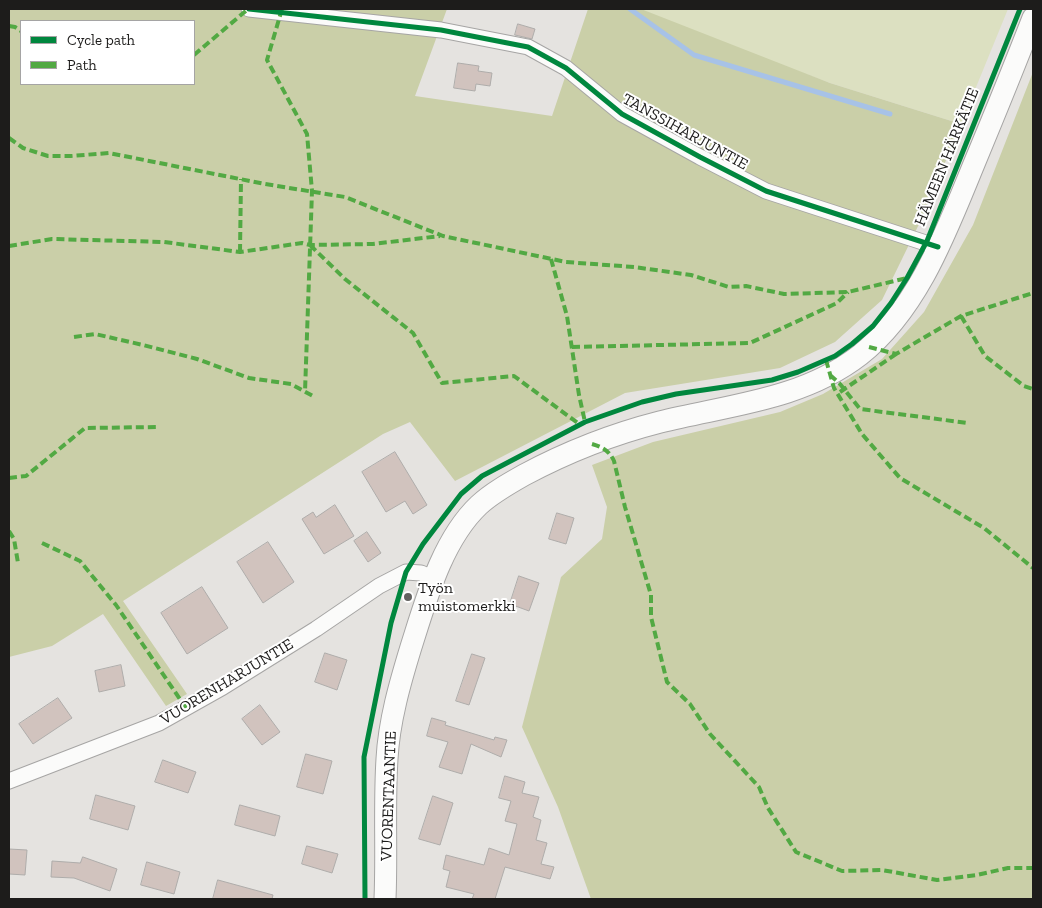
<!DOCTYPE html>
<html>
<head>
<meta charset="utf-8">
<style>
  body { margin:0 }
  #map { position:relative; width:1042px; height:908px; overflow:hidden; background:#e5e3e0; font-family:"Zilla Slab",serif }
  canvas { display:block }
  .frame { position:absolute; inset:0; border:10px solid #1d1c1b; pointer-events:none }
  .legend { position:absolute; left:20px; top:20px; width:175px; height:65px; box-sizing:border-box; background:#fff; border:1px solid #a5a4a4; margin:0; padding:6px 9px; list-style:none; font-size:15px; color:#1d1c1b }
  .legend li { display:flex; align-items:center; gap:10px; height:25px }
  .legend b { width:25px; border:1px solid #a5a4a4 }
</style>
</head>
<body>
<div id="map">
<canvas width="1042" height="908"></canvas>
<div class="frame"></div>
<ul class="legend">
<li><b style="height:6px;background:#00873e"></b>Cycle path</li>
<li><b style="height:6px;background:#52a943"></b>Path</li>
</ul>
</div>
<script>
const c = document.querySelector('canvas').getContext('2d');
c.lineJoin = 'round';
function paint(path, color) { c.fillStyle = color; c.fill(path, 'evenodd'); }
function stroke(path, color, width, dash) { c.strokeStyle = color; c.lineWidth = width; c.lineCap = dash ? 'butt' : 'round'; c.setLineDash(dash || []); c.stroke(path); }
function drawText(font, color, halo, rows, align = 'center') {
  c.font = font + ' "Zilla Slab",serif'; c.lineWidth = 4; c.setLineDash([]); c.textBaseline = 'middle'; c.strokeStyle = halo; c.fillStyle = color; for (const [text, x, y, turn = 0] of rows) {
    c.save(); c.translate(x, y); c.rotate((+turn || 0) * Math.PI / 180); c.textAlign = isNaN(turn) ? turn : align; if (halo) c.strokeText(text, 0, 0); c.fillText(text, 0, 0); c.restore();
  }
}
paint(new Path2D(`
  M630,9H1008L961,124L830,83Z`), '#dce0c1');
paint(new Path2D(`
  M9,9H447L415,96L552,116L588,9H641L830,83L961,124L922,218L882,300L835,342L780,368L625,393L455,481L410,422L383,434L123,601L187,694L166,706L103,614L52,646L9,657ZM21,21H194V84H21Z
  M1033,72V899H591L558,807L522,727L561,577L602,539L607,507L592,465L653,442L780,412L823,394L882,359L924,312L973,225Z`), '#cacfa8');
stroke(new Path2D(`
  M630,9L694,55L890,114`), '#a7c2e7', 5);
const building = new Path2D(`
  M518,24L535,29L532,39L515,35Z
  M458,63L479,66L478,71L492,73L490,86L476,84L475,91L454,88Z
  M395,452L427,505L413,514L405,501L386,512L362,472Z
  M335,505L354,536L324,554L302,519L313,512L316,517Z
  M557,513L574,518L566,544L549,539Z
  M367,532L381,553L368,562L354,541Z
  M268,542L294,582L263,603L237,562Z
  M519,576L539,583L529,611L510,604Z
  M202,587L228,628L187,654L161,613Z
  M325,653L347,660L337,690L315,682Z
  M472,654L485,658L469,705L456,701Z
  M121,665L125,686L99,692L95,671Z
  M58,698L72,718L33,744L19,724Z
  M260,705L280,732L262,745L242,719Z
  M432,718L446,722L445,725L494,740L495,737L507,740L501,757L471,744L462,774L439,767L448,742L427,736Z
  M306,754L332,761L323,794L297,787Z
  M163,760L196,772L188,793L155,782Z
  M505,776L525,782L522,793L539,797L533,817L541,820L536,840L547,843L541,864L554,867L550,879L505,867L495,899H472L474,894L446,887L450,871L443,869L446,855L484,865L489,848L509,855L517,824L505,821L511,801L499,798Z
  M96,795L135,806L128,830L90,819Z
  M433,796L453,803L440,845L419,839Z
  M240,805L280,816L275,836L235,825Z
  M307,846L338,854L332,873L302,864Z
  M9,849L27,850L25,875L9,874Z
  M83,857L117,869L110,891L74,878L51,877L52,861L80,863Z
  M147,862L180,872L174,894L141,885Z
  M218,880L273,895L272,899H213Z`);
paint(building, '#d1c3be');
stroke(building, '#aeacaa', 1);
const minor = new Path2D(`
  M249,9L441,30L528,47L566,68L622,114L700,157L766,191L938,247
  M9,781L159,723L223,687L316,629L379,586L406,572L421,573L435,579`);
const secondary = new Path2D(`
  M385,899C387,853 384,806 387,759C389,721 400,683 411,647C426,600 442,540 479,505C492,493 508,484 524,475C567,452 613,434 660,422C728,405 802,400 860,355C918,309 946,232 974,164C994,116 1014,67 1033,18`);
stroke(minor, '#a6a5a4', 17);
stroke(secondary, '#a6a5a4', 23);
stroke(minor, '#fbfbfa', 15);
stroke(secondary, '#fbfbfa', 21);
stroke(new Path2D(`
  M282,9L267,60L307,134L312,191L305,392
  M9,26L15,27L21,31
  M194,55L248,9
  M9,138L23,148L48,156H71L109,153L265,184L345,197L443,236L566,262L634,267L691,275L729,287L746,286L784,294L848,292L907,278
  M310,245L345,279L413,333L442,383L514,376L579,424
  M9,246L52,239L164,242L240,252L302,243L310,245L373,244L440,236
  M240,252L241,179
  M551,259L567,316L579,395L585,422
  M961,316L985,356L1024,386L1033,389
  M74,337L95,334L143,345L197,359L249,378L291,384L313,396
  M572,347L750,343L837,303L848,292
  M869,347L896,354L961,316L1033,293
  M826,360L834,388L862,434L900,478L984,528L1033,568
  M830,375L840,384L860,409L968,423
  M840,392L896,354
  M592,444C602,447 609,450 614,461L625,507L651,595V617L667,682L690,704L710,734L759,787L768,808L796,852L842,871L882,870L937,880L977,875L1008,868H1033
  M9,478L26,476L85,428L158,427
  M9,531L14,539L18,563
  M42,543L80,561L116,605L186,708`), '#52a943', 4, [8, 4]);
stroke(new Path2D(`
  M249,9L441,30L528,47L566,68L622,114L700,157L766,191L938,247
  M365,899L364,757L391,623L406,572L423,544L461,494L482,476L585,422L642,402L676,394L772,380L798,372L835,356L852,344L873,326L891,303L907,278L927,241L1020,9`), '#00873e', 5);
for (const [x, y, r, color] of [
  [408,597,5,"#636260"]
]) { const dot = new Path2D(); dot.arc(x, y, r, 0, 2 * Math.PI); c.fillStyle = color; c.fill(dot); stroke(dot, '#fff', 2); }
drawText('16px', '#1d1c1b', '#fff', [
  ["TANSSIHARJUNTIE",685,132,29],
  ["HÄMEEN HÄRKÄTIE",947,157,-68],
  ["VUORENHARJUNTIE",227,682,-31],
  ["VUORENTAANTIE",389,796,-88]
]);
drawText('16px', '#1d1c1b', '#fff', [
  ["Työn",418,588],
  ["muistomerkki",418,606]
], 'left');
</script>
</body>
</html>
